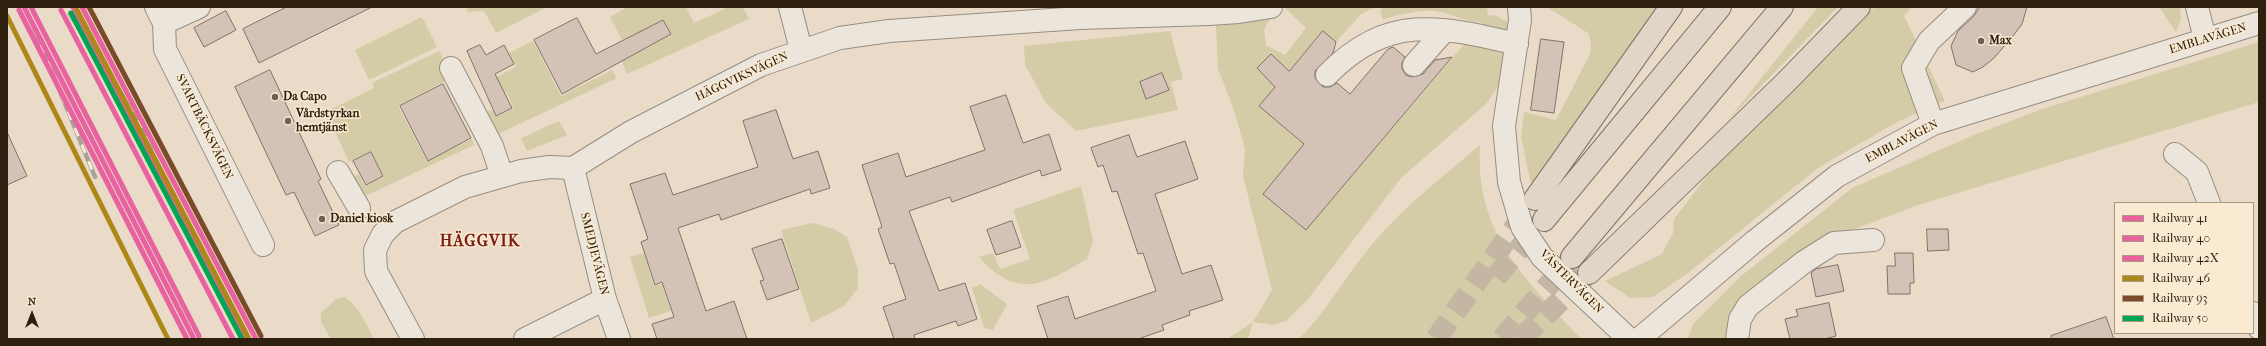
<!DOCTYPE html>
<html>
<head>
<meta charset="utf-8">
<style>
  body { margin:0 }
  #map { position:relative; width:2266px; height:346px; overflow:hidden; background:#e9dbc8; font-family:"IM FELL French Canon",serif }
  canvas { display:block }
  .frame { position:absolute; inset:0; border:8px solid #2d200f; pointer-events:none }
  .legend { position:absolute; left:2114px; top:202px; width:140px; height:132px; box-sizing:border-box; background:#faead2; border:1px solid #a89984; margin:0; padding:5px 7px; list-style:none; font-size:12px; color:#2d200f }
  .legend li { display:flex; align-items:center; gap:8px; height:20px }
  .legend b { width:20px; border:1px solid #a89984 }
  .north { position:absolute; left:12px; top:294px; width:40px; height:40px; -webkit-text-stroke:3px #faead2; paint-order:stroke; rotate:0deg; font-size:11px; font-weight:700; line-height:16px; text-align:center; color:#2d200f }
  .north::after { content:''; display:block; margin:auto; width:14px; height:18px; background:#2d200f; clip-path:polygon(50% 0,100% 100%,50% 72%,0 100%) }
</style>
</head>
<body>
<div id="map">
<canvas width="2266" height="346"></canvas>
<div class="frame"></div>
<ul class="legend">
<li><b style="height:5px;background:#e7629f"></b>Railway 41</li>
<li><b style="height:5px;background:#e7629f"></b>Railway 40</li>
<li><b style="height:5px;background:#e7629f"></b>Railway 42X</li>
<li><b style="height:5px;background:#ab8817"></b>Railway 46</li>
<li><b style="height:5px;background:#7a4b2a"></b>Railway 93</li>
<li><b style="height:5px;background:#00a651"></b>Railway 50</li>
</ul>
<div class="north">N</div>
</div>
<script>
const c = document.querySelector('canvas').getContext('2d');
c.lineJoin = 'round';
function paint(path, color) { c.fillStyle = color; c.fill(path, 'evenodd'); }
function stroke(path, color, width, dash) { c.strokeStyle = color; c.lineWidth = width; c.lineCap = dash ? 'butt' : 'round'; c.setLineDash(dash || []); c.stroke(path); }
function drawText(font, color, halo, rows, align = 'center') {
  c.font = font + ' "IM FELL French Canon",serif'; c.lineWidth = 3; c.setLineDash([]); c.textBaseline = 'middle'; c.strokeStyle = halo; c.fillStyle = color; for (const [text, x, y, turn = 0] of rows) {
    c.save(); c.translate(x, y); c.rotate((+turn || 0) * Math.PI / 180); c.textAlign = isNaN(turn) ? turn : align; if (halo) c.strokeText(text, 0, 0); c.fillText(text, 0, 0); c.restore();
  }
}
paint(new Path2D(`
  M468,7H547L496,33L484,11L467,12Z
  M628,7H686L694,23L729,7H743L749,19L627,74L620,57L633,54L649,46L641,31L622,40L610,17Z
  M1215,7L1271,17L1264,30L1266,45L1285,55L1306,28L1284,7H1375L1361,14L1336,42L1322,31L1259,106L1304,144L1263,194L1306,230L1483,22C1466,23 1451,13 1435,11C1422,10 1394,15 1383,20L1380,10L1384,7H1487L1488,16L1494,15L1508,22L1509,35L1501,82L1486,104L1401,178L1308,299L1286,321L1274,325L1253,322L1248,339H1227L1253,322L1272,290L1243,176L1245,149L1234,110L1218,69Z
  M1547,7H1665L1531,184L1521,137L1524,112L1556,120L1590,54L1591,43L1588,33Z
  M1818,7H1838L1728,120Z
  M1875,7H1912L1904,16L1945,101L1897,122L1818,168L1688,273L1653,297L1630,298L1605,281L1662,254L1673,233L1674,219L1717,163Z
  M2159,7H2180L2181,20L2176,32Z
  M422,17L437,47L369,80L355,50Z
  M1170,31L1183,79L1171,82L1178,110L1076,131L1046,103L1025,65L1024,46Z
  M533,41L561,96L612,70L617,78L496,135L484,113L492,110L496,117L514,108L506,92L490,99L483,84L516,67L509,53Z
  M2259,42V102L1918,205L1829,239L1730,339H1688L1693,324L1741,276L1852,188L1974,135L2042,109Z
  M439,51L452,77L398,106L427,161L472,139L474,145L357,200L346,180L359,174L365,186L384,176L371,151L349,162L326,112L374,88L372,83Z
  M559,121L567,135L527,151L521,138Z
  M1480,145C1475,235 1525,278 1581,339H1299C1328,310 1347,274 1374,242C1405,205 1443,177 1480,145Z
  M1081,186L1093,241L1087,259C1044,284 1018,301 979,257L993,253L1000,269L1030,259L1013,210Z
  M813,223L834,229L847,237L858,270V288L844,306L811,323L781,230Z
  M644,253L654,286L662,284L671,311L649,318L630,257Z
  M980,284L1007,304L993,330L984,328L972,288Z
  M345,297C359,306 366,324 374,339H331L321,322V313L336,299Z`), '#d4cca7');
const building = new Path2D(`
  M287,7H372L259,63L243,29Z
  M1980,7H2027L2022,24L2013,36L1994,58L1983,67L1973,72L1956,65L1951,46L1958,31L1974,16Z
  M226,11L236,30L204,47L194,28Z
  M577,18L596,54L663,20L671,34L562,94L534,40Z
  M1323,31L1336,42L1333,53L1315,71V78L1323,87H1330L1337,83L1350,94L1388,49L1393,47L1405,57L1402,63V69L1406,75L1412,77L1423,74L1435,60L1452,57L1306,230L1263,194L1304,144L1259,106L1275,87L1257,68L1271,54L1289,71Z
  M1541,39L1564,42L1554,113L1531,110Z
  M480,45L486,55L504,45L514,64L495,74L512,108L496,116L467,51Z
  M270,70L321,179L318,181L339,225L315,236L294,192L286,195L235,87Z
  M1162,73L1169,90L1146,99L1140,82Z
  M443,84L471,138L428,161L400,106Z
  M1006,95L1023,143L1049,134L1061,170L1042,176L1040,170L952,202L950,197L909,211L939,291L965,283L977,319L958,326L956,321L914,335L915,339H894L883,307L906,299L894,263L890,264L878,229L882,227L862,165L898,153L906,177L985,150L970,107Z
  M776,110L793,159L818,151L830,188L811,194L810,189L721,220L719,214L678,228L706,311L734,301L747,339H657L652,324L674,317L662,282L655,285L641,242L648,239L630,184L665,173L673,195L758,167L743,121Z
  M7,132L27,176L7,185Z
  M1129,135L1137,157L1185,141L1198,179L1155,194L1182,274L1211,265L1223,300L1189,311L1190,315L1162,325L1164,330L1138,339H1048L1037,306L1068,296L1075,319L1156,291L1143,253L1138,254L1117,191L1112,192L1103,165L1098,167L1091,148Z
  M371,152L383,176L366,185L353,161Z
  M1012,221L1021,247L996,255L987,230Z
  M1927,229H1948L1949,250L1928,251Z
  M782,239L799,289L767,300L760,281L764,280L752,249Z
  M1895,253H1913L1914,283H1910V294H1888L1887,266H1895Z
  M1838,265L1844,291L1816,297L1811,273L1816,269Z
  M1829,303L1836,336L1824,339H1790L1785,319L1798,316L1796,310Z
  M2106,317L2114,339H2051V336Z`);
paint(building, '#d5c2b6');
stroke(building, '#7c7468', 1);
stroke(new Path2D(`
  M1496,277L1540,224
  M1436,339L1535,199
  M1502,339L1572,258
  M1521,339L1588,274`), '#c3b6a3', 22, [22, 11]);
const minor = new Path2D(`
  M156,7L164,23L165,49L263,245
  M790,7L801,50
  M1519,7L1520,20L1504,126L1509,182L1522,227L1542,257L1629,339
  M2197,7L2205,39
  M164,23L199,7
  M1414,65L1445,30
  M451,68L492,146L502,176
  M1327,75C1388,13 1440,26 1517,44
  M1933,124L1913,68L1929,41L1965,7
  M2175,154L2197,172L2209,203
  M573,168L605,299L619,339
  M338,172L359,208
  M2253,313L2259,328
  M413,339L376,271L375,250L383,234L395,222L465,187L521,171L549,167L573,168L631,132L761,65L840,38L889,31L1080,18L1209,14L1239,12L1271,7
  M525,339L605,299
  M1639,339L1755,241L1837,176L1933,124L2259,23
  M1737,339L1740,319L1748,306L1804,262L1834,243L1873,240`);
const highway = new Path2D(`
  M1535,199L1671,7
  M1544,220L1720,7
  M1572,257L1782,7
  M1589,273L1785,83L1859,7`);
stroke(minor, '#978d80', 24);
stroke(highway, '#7c7468', 24);
stroke(minor, '#ece5dc', 22);
stroke(highway, '#e0d5c6', 22);
const rail = new Path2D(`
  M70,14L159,154
  M34,28L95,177`);
stroke(rail, '#a8a198', 4.5);
stroke(rail, '#faead2', 3, [9]);
stroke(new Path2D(`
  M24,7L194,339
  M82,7L256,339`), '#e7629f', 5);
stroke(new Path2D(`
  M19,10L187,339
  M61,10L233,339`), '#e7629f', 5);
stroke(new Path2D(`
  M31,7L199,336
  M73,7L245,336`), '#e7629f', 5);
stroke(new Path2D(`
  M77,10L249,339
  M7,16L168,339`), '#ab8817', 5);
stroke(new Path2D(`
  M89,7L261,336`), '#7a4b2a', 5);
stroke(new Path2D(`
  M71,13L242,339`), '#00a651', 5);
for (const [x, y, r, color] of [
  [1981,41,4,"#6f6150"],
  [275,97,4,"#6f6150"],
  [288,121,4,"#6f6150"],
  [322,219,4,"#6f6150"]
]) { const dot = new Path2D(); dot.arc(x, y, r, 0, 2 * Math.PI); c.fillStyle = color; c.fill(dot); stroke(dot, '#faead2', 1.5); }
drawText('12px', '#2d200f', '#faead2', [
  ["EMBLAVÄGEN",2208,39,-17],
  ["HÄGGVIKSVÄGEN",742,77,-25],
  ["SVARTBÄCKSVÄGEN",204,127,64],
  ["EMBLAVÄGEN",1902,142,-27],
  ["SMEDJEVÄGEN",594,254,76],
  ["VÄSTERVÄGEN",1571,282,45]
]);
drawText('bold 12px', '#2d200f', '#faead2', [
  ["Max",1989,41],
  ["Da Capo",283,97],
  ["Vårdstyrkan",296,114],
  ["hemtjänst",296,128],
  ["Daniel kiosk",330,219]
], 'left');
c.letterSpacing = '1px';
drawText('bold 16px', '#7a1f14', '#faead2', [
  ["HÄGGVIK",480,242]
]);
c.letterSpacing = '0px';
</script>
</body>
</html>
